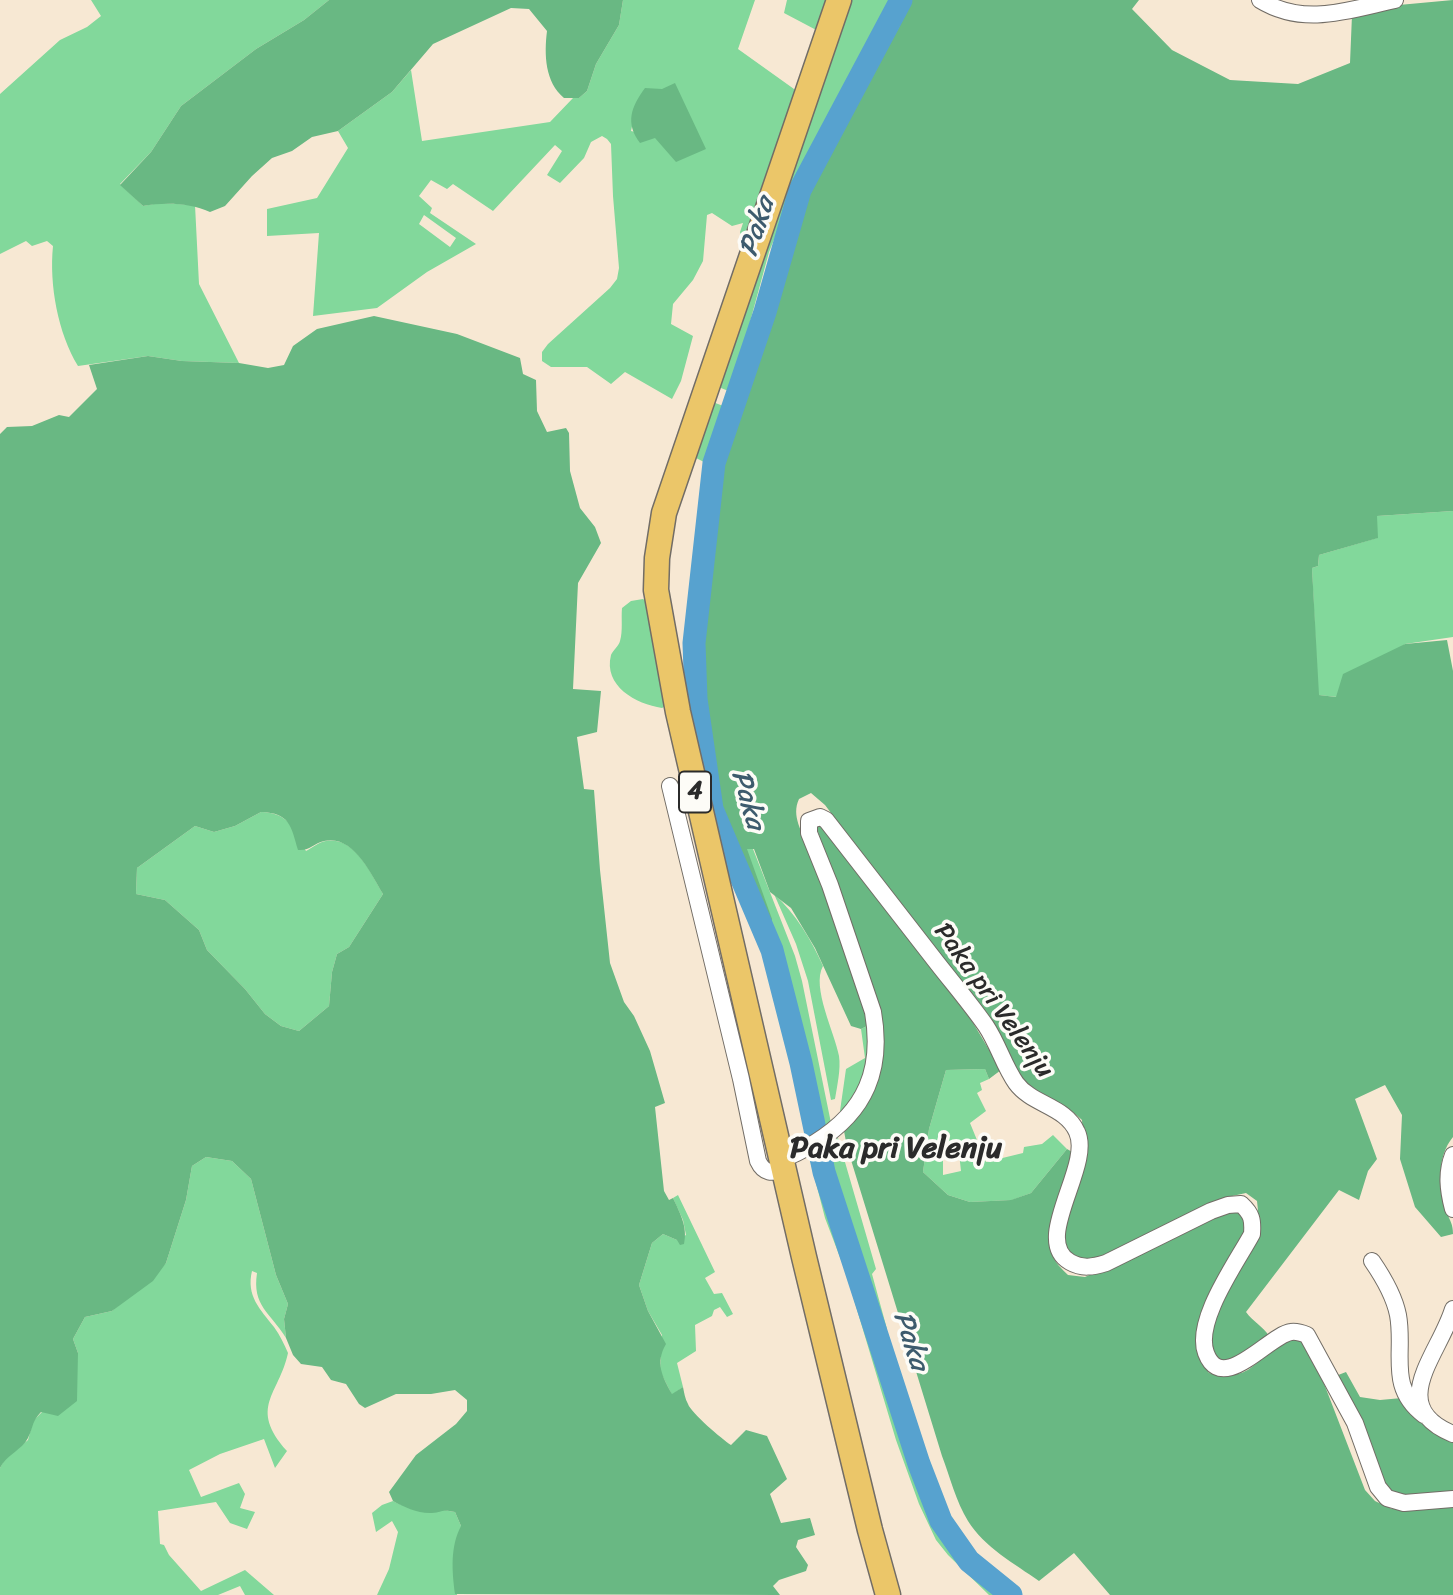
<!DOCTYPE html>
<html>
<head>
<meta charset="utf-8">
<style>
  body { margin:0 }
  canvas { display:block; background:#f7e8d3 }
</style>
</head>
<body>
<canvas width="1453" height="1595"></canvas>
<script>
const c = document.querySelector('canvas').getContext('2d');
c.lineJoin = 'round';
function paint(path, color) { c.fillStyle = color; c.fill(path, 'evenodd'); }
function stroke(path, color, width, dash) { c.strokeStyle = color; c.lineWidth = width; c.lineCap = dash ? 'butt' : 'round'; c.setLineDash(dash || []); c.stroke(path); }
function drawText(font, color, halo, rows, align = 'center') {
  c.font = font + ' Sriracha,sans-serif'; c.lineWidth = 7; c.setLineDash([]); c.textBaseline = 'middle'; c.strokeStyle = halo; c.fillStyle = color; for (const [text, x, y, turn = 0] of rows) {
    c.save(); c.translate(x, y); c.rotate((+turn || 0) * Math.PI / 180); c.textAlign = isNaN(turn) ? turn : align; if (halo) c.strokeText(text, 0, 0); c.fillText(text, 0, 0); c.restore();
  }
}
paint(new Path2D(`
  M91,0H329L304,20L256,49L181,106L151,152L120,184L143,206L159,203L195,205L199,284L239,363L182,361L148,356L78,366C58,333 49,285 53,246L47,241L32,246L26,241L0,254V94L60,40L87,27L101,16Z
  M623,0H755L738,49L801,94L743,248L740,232L743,223L732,226L712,213L707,215L703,261L693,280L673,304L671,324L693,336L681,381L672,399L625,372L611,384L587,367H551L542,361V352L548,344L610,288L617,279L619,268L613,196L611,144L607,139L602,136L591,142L584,158L560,183L547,175L562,151L555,145L493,211L453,184L447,189L431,180L419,196L432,208L430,213L476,244L427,272L377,308L313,316L319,233L267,236V209L317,198L348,148L338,131L392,92L411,70L422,141L550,122L573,98H579L587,91L596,64L619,25ZM633,122L706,149L631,131ZM424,215L456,238L450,247L419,224Z
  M787,0H831L820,32L784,13Z
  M847,0H893L874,45L797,183L769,252L731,392L716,386Z
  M710,401L726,407L706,463L690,455Z
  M1453,511V637L1405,644L1337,697L1318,695L1312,568L1318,566L1319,555L1377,538V516Z
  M643,599L647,602L666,706L662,708C636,704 603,686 611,655C613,650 619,646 620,641C623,631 621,618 622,608L631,601Z
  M261,812C289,813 293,828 306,851C312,848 319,842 326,841C355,836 371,874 383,894L349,947L337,954L332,972L329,1006L299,1031L281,1026L265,1014L245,989L207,950L199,930L165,900L136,894L137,868L195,826L214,832L235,826Z
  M746,849H753L795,956L802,981L831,1123L821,1129L801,1025L792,989L767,926L771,925Z
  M774,894C796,914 811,939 823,966C811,987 835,1033 839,1056C841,1069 837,1086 835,1099L831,1100L808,981L796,944Z
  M871,1024L865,1081L842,1113L840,1111L846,1069L865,1058L861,1029Z
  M985,1069L989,1079L980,1083L982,1090L977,1093L986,1111L970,1123L986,1162L1023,1153L1024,1147L1042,1144L1053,1135L1067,1149L1031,1193L1012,1200L970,1202L948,1195L923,1172L929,1129L946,1070ZM943,1144H958L961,1171L943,1175Z
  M838,1138L876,1269L872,1274L887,1329L882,1336L824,1147Z
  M816,1152L877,1353L926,1503C942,1541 970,1567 1000,1595H989L948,1555L936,1540L919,1504L896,1440L846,1273L825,1218L809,1156Z
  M206,1157L232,1161L251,1179L276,1275L288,1304L284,1319L286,1338C270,1312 252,1306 257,1273L252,1271C246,1296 260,1309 274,1327C280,1335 284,1344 288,1353C279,1395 248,1407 287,1451L275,1468L264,1439L220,1454L189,1470L201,1497L239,1483L245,1494L240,1508L255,1512L247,1529L230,1523L216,1502L158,1511L160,1544L164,1545L169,1555L201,1591L245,1570L274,1595H245L240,1586L218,1595H0V1468L4,1460L28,1440L33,1421L42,1412L78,1353L73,1339L85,1317L112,1311L166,1263L186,1200L192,1166Z
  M678,1195L715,1272L705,1278L714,1294L722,1293L733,1314L727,1317L720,1307L714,1310L712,1316L695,1325L696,1351L677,1363L683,1387L672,1395L660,1371L662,1335L648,1311L639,1285L652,1243L663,1234L677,1240L686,1235L683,1220L673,1198Z
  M393,1501C414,1512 432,1507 455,1512L461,1526L457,1595H377L389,1569L398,1532L392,1521L376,1532L372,1513L382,1505Z`), '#82d89b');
paint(new Path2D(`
  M329,0H623L619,25L596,64L587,91L579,98H564C545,82 544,55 547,31L529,9L511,8L433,44L392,92L338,131L312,137L292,151L272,158L252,176L225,206L210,212C190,203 165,202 143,206L120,185L151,152L181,106L256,49L304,20Z
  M910,0H1139L1132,9L1172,50L1230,80L1298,84L1350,63L1352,15L1388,6L1453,0V511L1377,516L1378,538L1319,555L1318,566L1312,568L1319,695L1336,697L1343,674L1405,644L1447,640L1453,671V1137C1436,1157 1439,1189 1447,1213C1450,1221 1453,1224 1453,1234L1441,1237L1415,1207L1400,1159L1402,1115L1385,1085L1355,1099L1377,1159L1368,1171L1359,1200L1339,1190L1246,1312C1253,1322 1263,1326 1269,1336L1250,1354L1221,1362C1215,1356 1208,1348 1207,1339C1207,1333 1213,1324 1215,1318C1229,1279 1264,1244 1257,1201L1246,1193L1223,1198L1113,1254L1086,1261L1071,1257L1062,1237L1084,1151L1082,1120L1073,1112L1057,1109L1024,1087L987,1013L911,919L825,805L811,793L799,799C791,816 802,832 809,848L871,1024L861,1029L851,1026L815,948L791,908L770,892L754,849H747L772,919L771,925L767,926L718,807L706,757L701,708L699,647L718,507V470L759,352L786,248L805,197L825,157L899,27Z
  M675,83L706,149L676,162L655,138L640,143C625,123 631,107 645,88L662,89Z
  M374,316L457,334L520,358L523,374L536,380L537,411L547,432L566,428L569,433L570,471L580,508L595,527L601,543L578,583L573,689L601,691L597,732L577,737L584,789L594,790L600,870L610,963L624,1002L634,1016L650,1051L665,1103L655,1107L664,1191L669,1200L673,1198C680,1213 688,1227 684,1244L680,1245L677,1240L663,1234L652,1243L639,1285L648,1311L666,1344C655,1363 662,1376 672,1394L683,1387C684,1392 685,1399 688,1404C691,1413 722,1439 731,1445L746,1430L767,1436L787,1479L770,1494L781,1523L810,1518L815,1535L798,1540L796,1547L808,1565L806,1571L779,1580L773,1586L780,1595L455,1594C452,1571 450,1547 461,1526L455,1512C441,1509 443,1512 432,1513C419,1514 404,1507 393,1501L389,1492L416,1455L456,1424L467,1411V1400L455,1390L431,1394H396L365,1408L359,1404L346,1384L331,1380L322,1367L301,1364L293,1355L286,1338L284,1319L288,1304L276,1275L251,1179L232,1161L206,1157L192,1166L186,1200L166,1263L153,1281L112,1311L85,1317L73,1339L78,1353L77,1401L58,1416L41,1412C31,1423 34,1426 28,1438C22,1450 6,1455 0,1468V434L7,427L32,426L59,415L69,417L97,389L89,365L148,356L182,361L239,363L268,368L284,365L293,346L317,329ZM261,812C290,813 291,826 298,850C310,851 314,843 324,841C353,834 371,874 383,894L349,947L337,954L332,972L329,1006L299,1031L281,1026L265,1014L245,989L207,950L199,930L165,900L136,894L137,868L195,826L214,832L235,826Z
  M821,823L844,856L972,1021L1001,1070L989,1079L985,1069L946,1070L929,1129L923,1172L948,1195L970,1202L1011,1200L1031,1193L1067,1149L1074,1153C1066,1180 1044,1227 1052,1254C1055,1263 1062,1269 1068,1275L1085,1277L1232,1208L1250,1217C1235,1267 1174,1320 1209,1373C1239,1378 1247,1374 1267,1353C1275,1345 1286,1340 1295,1334L1308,1342L1365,1490L1375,1501L1392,1509L1453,1507V1595H1110L1074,1553L1039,1581C1015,1564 984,1547 968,1521C956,1502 950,1477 942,1456L847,1147L844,1131L855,1117L880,1066L850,927L816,826Z
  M1346,1372L1360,1397L1380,1400L1402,1398L1453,1439V1498H1404L1388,1493L1333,1377Z`), '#69b883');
stroke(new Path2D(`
  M901,0L800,190L765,312L714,463L694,643L696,699L712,809L772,950L801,1063L824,1172L919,1464L941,1521L969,1561L1011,1595`), '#57a2cf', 23);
const street = new Path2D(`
  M1260,0C1304,27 1349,10 1395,0
  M670,786L741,1079L758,1161C764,1174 772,1173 784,1170
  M1453,1155C1446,1173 1448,1190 1453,1209
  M782,1159C795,1155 805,1149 816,1142C866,1111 883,1069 873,1012L830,885L809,833V821L820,817L826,820C862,866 898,912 934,959C951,981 970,1003 986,1026C998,1044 1004,1066 1016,1083C1032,1105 1066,1106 1077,1132C1093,1166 1031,1240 1070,1262C1082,1269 1093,1267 1106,1263L1211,1211L1228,1205L1241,1204C1252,1214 1253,1220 1252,1234C1237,1262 1194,1321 1206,1353C1222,1396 1269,1335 1291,1332C1297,1331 1302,1333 1307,1335L1355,1423L1378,1487L1387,1498L1404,1503L1453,1499
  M1372,1261C1383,1277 1394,1295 1398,1315C1405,1353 1387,1387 1424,1415
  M1453,1309C1439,1355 1385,1406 1453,1434`);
const primary = new Path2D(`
  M839,0L664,513L657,558L656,590L678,712L804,1257L870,1530L888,1595`);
stroke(street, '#726d66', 18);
stroke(primary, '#726d66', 27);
stroke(street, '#fff', 16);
stroke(primary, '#ebc669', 24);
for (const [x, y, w] of [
  [695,792,32]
]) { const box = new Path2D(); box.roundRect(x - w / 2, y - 20.5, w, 41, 5); c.fillStyle = '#fdfcf7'; c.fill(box); stroke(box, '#2b2b2b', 2); }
drawText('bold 24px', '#2b2b2b', null, [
  ["4",695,792]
]);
drawText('26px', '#2b2b2b', '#fdfcf7', [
  ["Paka pri Velenju",993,1001,54]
]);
drawText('italic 28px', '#3d5b6d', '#fdfcf7', [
  ["Paka",758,227,-72],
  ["Paka",747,800,74],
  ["Paka",910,1341,72]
]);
drawText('bold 30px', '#2b2b2b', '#fdfcf7', [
  ["Paka pri Velenju",896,1149]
]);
</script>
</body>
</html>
